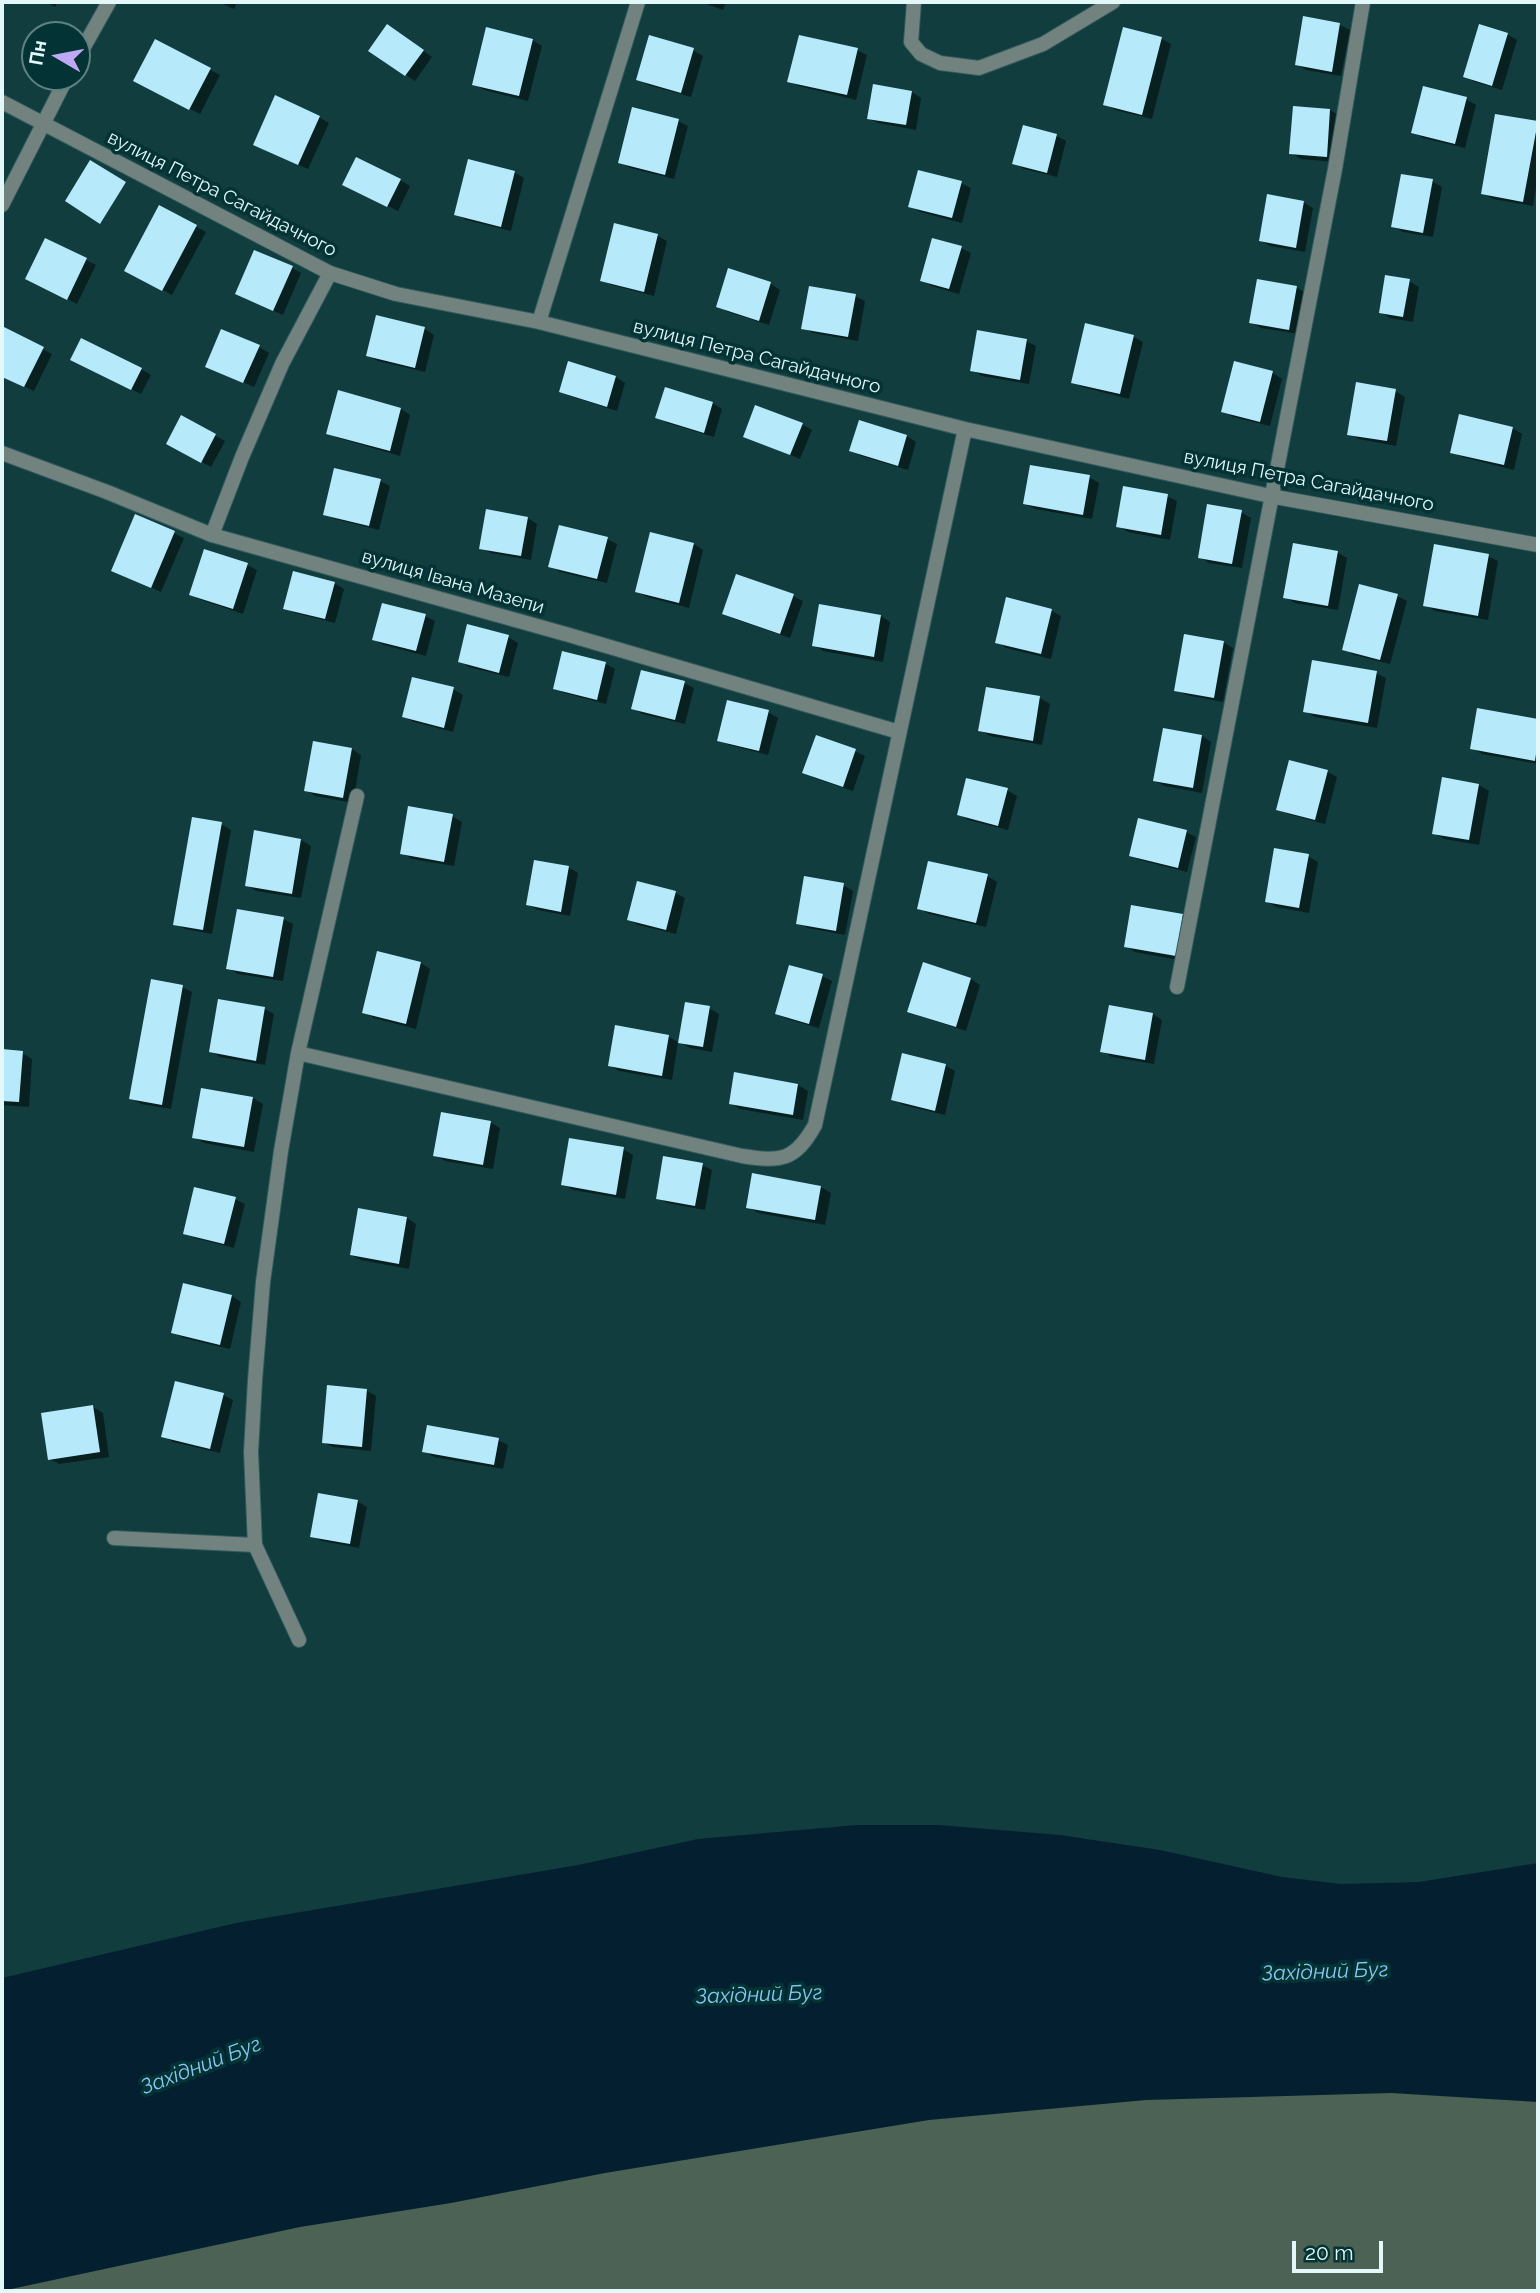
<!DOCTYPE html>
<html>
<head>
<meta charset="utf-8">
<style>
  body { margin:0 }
  #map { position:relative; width:1540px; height:2293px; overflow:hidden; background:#113d3f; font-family:Raleway,sans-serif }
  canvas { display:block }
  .frame { position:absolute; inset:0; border:4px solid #e2f8f9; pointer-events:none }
  .north { position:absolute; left:21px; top:21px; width:70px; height:70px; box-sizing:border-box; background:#043335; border:2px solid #5d8283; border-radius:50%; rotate:280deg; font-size:19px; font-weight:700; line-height:28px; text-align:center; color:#e2f8f9 }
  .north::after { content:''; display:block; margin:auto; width:24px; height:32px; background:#bfa9f4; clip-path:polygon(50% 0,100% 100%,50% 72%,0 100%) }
  .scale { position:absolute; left:1292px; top:2241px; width:91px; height:32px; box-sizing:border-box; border:4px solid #e2f8f9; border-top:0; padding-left:9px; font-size:21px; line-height:24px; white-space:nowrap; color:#e2f8f9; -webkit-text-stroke:5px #043335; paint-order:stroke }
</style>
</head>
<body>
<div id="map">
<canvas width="1540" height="2293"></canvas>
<div class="frame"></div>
<div class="north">Пн</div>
<div class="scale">20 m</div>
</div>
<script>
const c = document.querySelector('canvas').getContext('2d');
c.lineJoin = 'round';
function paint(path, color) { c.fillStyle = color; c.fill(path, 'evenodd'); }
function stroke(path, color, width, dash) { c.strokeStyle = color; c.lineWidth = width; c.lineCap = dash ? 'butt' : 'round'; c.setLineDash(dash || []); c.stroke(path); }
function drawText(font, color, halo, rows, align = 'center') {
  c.font = font + ' Raleway,sans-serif'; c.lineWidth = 7; c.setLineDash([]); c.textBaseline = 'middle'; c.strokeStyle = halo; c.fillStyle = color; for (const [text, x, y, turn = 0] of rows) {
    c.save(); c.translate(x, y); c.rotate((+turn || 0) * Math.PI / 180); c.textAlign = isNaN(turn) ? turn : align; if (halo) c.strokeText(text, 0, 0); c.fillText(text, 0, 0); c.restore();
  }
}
paint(new Path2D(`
  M1538,2017V2291H2V2203Z`), '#4b6255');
paint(new Path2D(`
  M857,1825H939L1060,1835L1160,1850L1282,1877L1341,1884L1419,1882L1538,1863V2102L1391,2093L1146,2100L929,2120L605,2173L451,2203L300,2227L2,2291V1978L236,1923L578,1865L698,1839Z`), '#042030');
paint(new Path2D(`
  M46,2H58L55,7Z
  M219,2H237L234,9Z
  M701,2H726L723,10Z
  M1305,18L1340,25L1350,30L1341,76L1306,70L1297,64Z
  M1124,29L1162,39L1171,44L1152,119L1115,110L1105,104Z
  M398,32L432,57L415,81L406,75Z
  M1507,34L1517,40L1502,90L1475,82L1465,77Z
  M532,40L542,46L528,101L484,90L474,84Z
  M156,41L220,75L200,114L145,86Z
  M693,50L703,56L691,97L648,85L638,79Z
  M857,50L867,55L856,100L799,86L789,81Z
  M912,92L921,98L916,130L878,123L868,118Z
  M1466,99L1476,105L1465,148L1423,138L1413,132Z
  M1330,110L1340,116L1336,162L1301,159L1291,153Z
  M319,117L329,123L308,169L265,150Z
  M678,121L688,126L674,179L630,168L620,162Z
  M1537,123L1538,176L1533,206L1493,199L1483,193Z
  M1024,127L1057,136L1066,141L1057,177L1024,169L1014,163Z
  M514,172L524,178L511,231L466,220L456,214Z
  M400,180L410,186L398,211L352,188Z
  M1432,181L1442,187L1433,237L1403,232L1393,226Z
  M961,183L971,188L962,223L920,212L910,206Z
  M1303,202L1313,208L1305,252L1270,246L1260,240Z
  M160,207L206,232L172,295L127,270Z
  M616,225L658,236L667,241L654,296L612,285L602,280Z
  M46,240L96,265L77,304L37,284Z
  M961,248L971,253L959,294L931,286L922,280Z
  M292,268L301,273L283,315L246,299Z
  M729,271L771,284L780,290L769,325L728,312L718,306Z
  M1409,281L1419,287L1413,322L1390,318L1381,312Z
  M1296,287L1306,293L1299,334L1261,328L1251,322Z
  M855,296L865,301L858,341L813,333L803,328Z
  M378,317L425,329L434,335L425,372L378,361L368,355Z
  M2,328L52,354L34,391L2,376Z
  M1134,337L1143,342L1129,399L1082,387L1073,382Z
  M1026,341L1036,346L1029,384L982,376L972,370Z
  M259,347L269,353L254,387L217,371Z
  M569,363L616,377L625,383L617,411L570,396L561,391Z
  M1236,363L1273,373L1282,379L1270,426L1233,417L1223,411Z
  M82,365L141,369L151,375L141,394Z
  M666,389L713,403L722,409L714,437L667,423L658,417Z
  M1395,391L1405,397L1396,446L1359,439L1349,434Z
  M339,392L401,409L410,415L400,456L338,438L328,433Z
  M182,418L225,441L211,467L178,449Z
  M860,422L907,436L916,442L908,470L861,456L851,450Z
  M802,424L812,430L800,459L745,436Z
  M1512,428L1522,434L1514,470L1462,457L1452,452Z
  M1089,477L1099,483L1092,519L1035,509L1025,504Z
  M380,481L390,486L379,530L335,519L325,514Z
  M1167,496L1177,501L1170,540L1128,532L1118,526Z
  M1241,512L1251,518L1242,568L1209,563L1200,557Z
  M136,516L184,538L161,592L113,570Z
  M528,518L537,524L531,560L491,553L481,548Z
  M607,539L617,544L607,583L560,572L550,566Z
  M694,544L703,550L689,608L647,597L637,592Z
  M1337,552L1347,558L1338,610L1295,603L1285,597Z
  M1488,556L1498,561L1488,620L1435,611L1425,605Z
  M247,565L257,570L243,614L201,600L191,594Z
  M334,583L344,589L335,623L295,613L285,608Z
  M793,596L803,601L790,638L734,619L724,613Z
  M1397,596L1407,601L1390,664L1354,655L1344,649Z
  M1052,611L1061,616L1051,659L1006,648L997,642Z
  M425,616L435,621L426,656L384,645L374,640Z
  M881,616L890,622L883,662L823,651L814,645Z
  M508,637L518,643L509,677L469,667L460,661Z
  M1223,642L1233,648L1223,702L1186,695L1176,690Z
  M564,653L606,664L615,669L606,704L564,693L555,688Z
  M1376,673L1386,678L1377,728L1315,717L1305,711Z
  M684,683L694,688L685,724L642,714L633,708Z
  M453,689L463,695L453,732L414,722L404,717Z
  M987,689L1040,698L1050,704L1042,745L990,736L980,730Z
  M1479,710L1538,721V764L1482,754L1472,748Z
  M768,712L778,718L768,755L729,745L719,740Z
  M1202,736L1211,742L1202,793L1165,786L1155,781Z
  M352,749L361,755L353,803L315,796L306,790Z
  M855,751L865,756L853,791L814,778L804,772Z
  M1328,772L1337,777L1325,824L1288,814L1278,809Z
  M1444,779L1479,785L1489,791L1479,845L1444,839L1434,833Z
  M1007,790L1017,796L1008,830L968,820L959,814Z
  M452,816L462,822L454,866L412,859L402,853Z
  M221,824L231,830L212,934L185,929L175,924Z
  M1186,832L1196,837L1187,872L1140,860L1131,855Z
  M256,833L301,840L311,846L301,898L256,891L247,885Z
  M1308,856L1318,862L1309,913L1276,907L1266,901Z
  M568,867L578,873L570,916L538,910L528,905Z
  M987,876L997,882L986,927L929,914L919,908Z
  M843,885L853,891L845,935L808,928L798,923Z
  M675,893L685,898L676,934L638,925L629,919Z
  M1183,915L1192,921L1185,961L1135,952L1126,946Z
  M283,919L293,924L283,981L238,974L228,968Z
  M421,963L430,969L416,1029L374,1018L364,1012Z
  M924,965L971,979L980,985L966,1031L919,1016L909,1011Z
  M822,976L832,981L819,1028L787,1019L777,1014Z
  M182,987L192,992L171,1109L141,1104L131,1098Z
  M709,1008L719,1014L712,1052L690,1048L680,1042Z
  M265,1009L274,1014L265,1065L220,1057L211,1051Z
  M1153,1014L1162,1020L1154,1064L1112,1057L1102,1051Z
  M669,1037L678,1042L672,1080L619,1071L609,1065Z
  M2,1051L22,1053L32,1059L29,1107L2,1105Z
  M904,1055L946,1066L955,1071L945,1115L903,1105L893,1099Z
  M736,1074L798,1085L808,1091L803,1120L740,1109L730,1103Z
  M203,1090L253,1098L263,1104L254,1152L204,1143L194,1137Z
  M490,1122L500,1128L493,1169L445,1161L435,1155Z
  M623,1149L633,1155L625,1199L573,1190L563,1184Z
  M702,1165L712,1170L705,1210L667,1203L658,1198Z
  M821,1187L831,1193L825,1225L758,1213L748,1207Z
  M235,1199L245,1204L234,1248L195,1238L185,1233Z
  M359,1210L407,1218L416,1224L409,1269L361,1260L351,1255Z
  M232,1296L241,1302L230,1349L183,1338L173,1332Z
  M366,1390L376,1396L371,1451L333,1447L323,1442Z
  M223,1395L233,1400L220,1453L173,1442L163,1436Z
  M93,1407L103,1413L109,1457L59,1464L50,1459Z
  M498,1440L508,1445L503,1469L434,1457L424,1451Z
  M357,1501L367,1507L359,1548L322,1541L312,1536Z`), '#0007');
paint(new Path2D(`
  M1303,16L1340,23L1332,72L1295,65Z
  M387,24L424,50L405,76L368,51Z
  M1479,24L1508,33L1492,86L1463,77Z
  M486,27L533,39L519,96L472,85Z
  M1123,27L1162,37L1142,115L1103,105Z
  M649,35L694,48L681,93L636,80Z
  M799,35L858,48L847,95L787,82Z
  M155,39L211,68L189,110L133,81Z
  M873,84L912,91L906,125L867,119Z
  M1423,86L1467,97L1455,144L1411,133Z
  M275,95L320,116L298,165L253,145Z
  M1293,106L1330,109L1327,157L1289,154Z
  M632,107L679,119L665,175L618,163Z
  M1495,114L1538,121L1523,202L1481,194Z
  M1023,125L1057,134L1047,173L1012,164Z
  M356,157L401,179L387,207L342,185Z
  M468,159L515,171L501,227L454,215Z
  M90,160L126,182L100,224L65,201Z
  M918,170L962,181L952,218L908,207Z
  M1401,174L1433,179L1423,233L1391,227Z
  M1267,194L1304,201L1296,248L1259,241Z
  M159,205L197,225L162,291L124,271Z
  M614,223L658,234L644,292L600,281Z
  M45,238L87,258L67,300L25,279Z
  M932,238L962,246L949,289L920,281Z
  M254,250L293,266L273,311L235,294Z
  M728,268L771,282L759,321L716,307Z
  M1385,275L1410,279L1403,317L1379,313Z
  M1257,279L1297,286L1289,330L1249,323Z
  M809,286L856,294L848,337L801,329Z
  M376,315L425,327L415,368L366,356Z
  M1085,323L1134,335L1120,394L1071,383Z
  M2,326L44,347L24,387L2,377Z
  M221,329L260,345L243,383L205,367Z
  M977,330L1027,339L1020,380L970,371Z
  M81,338L142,368L131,390L70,360Z
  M568,361L616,376L607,407L559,392Z
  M1234,361L1273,371L1260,422L1221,412Z
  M1356,382L1396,389L1387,441L1347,435Z
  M665,387L713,402L704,433L655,418Z
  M338,390L401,408L390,451L326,434Z
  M755,405L803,423L790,455L743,437Z
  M1459,414L1513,427L1504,465L1450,453Z
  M181,415L216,434L201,463L166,444Z
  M859,420L907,435L898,466L849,451Z
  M1030,465L1090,475L1083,515L1023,504Z
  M334,468L381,479L369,526L323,515Z
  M1123,486L1168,494L1161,535L1116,527Z
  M1207,504L1242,510L1232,564L1198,558Z
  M486,509L528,517L521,556L479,549Z
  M135,514L175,531L151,588L111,571Z
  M559,525L608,537L597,579L548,567Z
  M650,532L694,543L679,603L635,592Z
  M1293,543L1338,551L1328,606L1283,598Z
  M1434,544L1489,554L1478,616L1423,606Z
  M204,549L248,563L233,609L189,595Z
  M293,571L335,582L325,619L283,609Z
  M736,574L794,594L780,634L722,614Z
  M1359,584L1398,594L1380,660L1342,650Z
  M1006,597L1052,609L1041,654L995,643Z
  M382,603L426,614L416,651L372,640Z
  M819,604L881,615L874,657L812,646Z
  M467,624L509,635L499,673L458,662Z
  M1184,634L1224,641L1214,698L1174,691Z
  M562,651L606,662L597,700L553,689Z
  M1312,660L1377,671L1368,723L1303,712Z
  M641,670L685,681L675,720L631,709Z
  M412,677L454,687L444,728L402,717Z
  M986,687L1040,696L1033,741L978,731Z
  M727,700L769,710L759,751L717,741Z
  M1477,708L1538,719V740L1535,761L1470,749Z
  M1163,728L1202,735L1193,788L1153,781Z
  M816,735L856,749L843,787L802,773Z
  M313,741L352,748L343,798L304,791Z
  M1289,760L1328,770L1315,820L1276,810Z
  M1442,777L1479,784L1469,840L1432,834Z
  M966,778L1008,788L998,826L957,815Z
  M408,806L453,814L444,862L400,854Z
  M192,817L222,822L203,930L173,925Z
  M1138,818L1187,830L1178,868L1129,856Z
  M254,830L301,839L292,894L245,886Z
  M1274,848L1309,854L1299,908L1265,902Z
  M534,860L569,866L561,912L526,905Z
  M928,861L988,874L976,923L917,909Z
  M804,876L844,883L836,931L796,924Z
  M637,881L676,891L666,930L627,920Z
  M1131,905L1183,914L1176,956L1124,947Z
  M237,909L284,917L273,977L226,969Z
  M377,951L421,962L406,1024L362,1013Z
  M923,962L971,978L956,1027L907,1012Z
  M789,965L823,974L809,1024L775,1014Z
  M151,979L183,985L162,1105L129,1099Z
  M218,999L265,1007L256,1061L209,1052Z
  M685,1002L710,1006L703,1047L678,1043Z
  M1109,1005L1153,1013L1145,1060L1100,1052Z
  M615,1025L669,1035L662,1076L608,1066Z
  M2,1049L23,1051L19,1102L2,1101Z
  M902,1053L946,1064L935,1111L891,1100Z
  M734,1072L798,1084L793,1115L729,1104Z
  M201,1088L253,1097L244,1147L192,1138Z
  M441,1112L491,1121L483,1165L433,1156Z
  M569,1138L624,1147L616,1195L561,1185Z
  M663,1156L703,1163L695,1206L656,1199Z
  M752,1173L821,1186L815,1220L746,1208Z
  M194,1187L236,1197L224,1244L183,1234Z
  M358,1208L407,1217L399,1264L350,1255Z
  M183,1283L232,1295L220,1345L171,1333Z
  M175,1381L224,1393L210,1449L161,1437Z
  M327,1385L367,1389L362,1447L322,1443Z
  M93,1405L100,1452L48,1460L41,1413Z
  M427,1425L499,1438L494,1465L422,1452Z
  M318,1493L358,1500L350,1544L310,1537Z`), '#b6eafb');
const lane = new Path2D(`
  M212,535L242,457L282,364L330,273
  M114,1538L255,1545`);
const street = new Path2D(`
  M914,2L911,42L921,54L940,63L979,68L1043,44L1113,2
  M77,59L109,2
  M2,102L330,273L396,294L539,322L965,429L1270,496L1538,545
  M2,205L67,77
  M539,322L638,2
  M2,453L107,492L212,535L569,635L899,732
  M1177,987L1335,169L1363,2
  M298,1053L742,1156C781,1162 795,1161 815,1125L965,429
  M299,1640L255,1545L251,1452L255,1380L263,1282L281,1151L298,1053L357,796`);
stroke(lane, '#325b5d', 16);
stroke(street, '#325b5d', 16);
stroke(lane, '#72837f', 14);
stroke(street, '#72837f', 14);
drawText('19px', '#e2f8f9', '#043335', [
  ["вулиця Петра Сагайдачного",222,194,27],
  ["вулиця Петра Сагайдачного",757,357,14],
  ["вулиця Петра Сагайдачного",1309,481,11],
  ["вулиця Івана Мазепи",453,582,16]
]);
drawText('italic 21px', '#89c8f2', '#043335', [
  ["Західний Буг",1325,1972,-2],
  ["Західний Буг",759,1995,-2],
  ["Західний Буг",201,2066,-21]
]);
</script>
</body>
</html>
